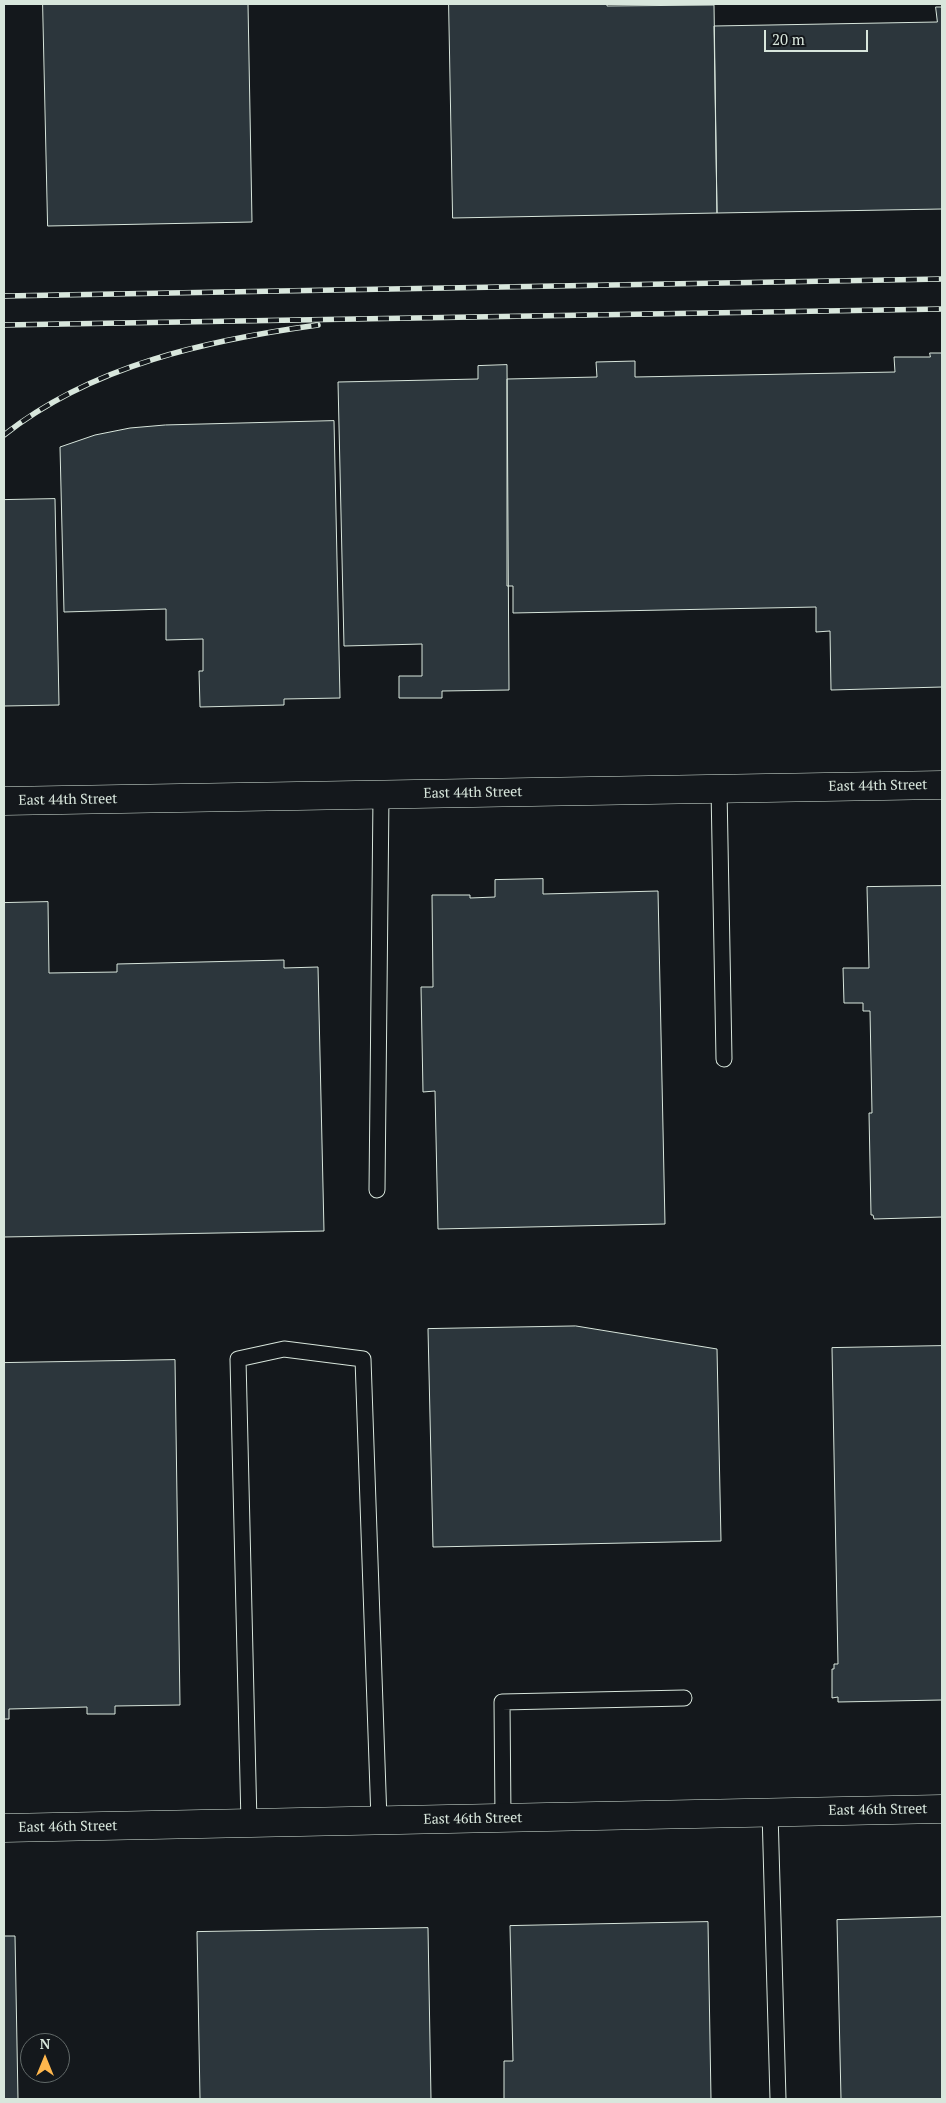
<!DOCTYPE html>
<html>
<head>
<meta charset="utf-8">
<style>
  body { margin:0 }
  #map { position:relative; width:946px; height:2103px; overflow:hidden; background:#14181c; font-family:"PT Serif",serif }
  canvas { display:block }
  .frame { position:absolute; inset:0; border:5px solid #d8e6dc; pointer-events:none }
  .north { position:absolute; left:20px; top:2033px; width:50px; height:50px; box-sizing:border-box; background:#14181c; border:1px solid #626a69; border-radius:50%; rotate:0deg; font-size:14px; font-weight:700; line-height:20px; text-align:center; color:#d8e6dc }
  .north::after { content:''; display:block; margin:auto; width:18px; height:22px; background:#ffb74d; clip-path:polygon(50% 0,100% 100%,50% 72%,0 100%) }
  .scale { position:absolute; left:764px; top:30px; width:104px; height:22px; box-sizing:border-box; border:2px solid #d8e6dc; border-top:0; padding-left:6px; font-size:15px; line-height:18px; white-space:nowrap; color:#d8e6dc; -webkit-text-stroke:4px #14181c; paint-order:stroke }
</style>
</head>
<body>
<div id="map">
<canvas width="946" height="2103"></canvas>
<div class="frame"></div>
<div class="north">N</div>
<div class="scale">20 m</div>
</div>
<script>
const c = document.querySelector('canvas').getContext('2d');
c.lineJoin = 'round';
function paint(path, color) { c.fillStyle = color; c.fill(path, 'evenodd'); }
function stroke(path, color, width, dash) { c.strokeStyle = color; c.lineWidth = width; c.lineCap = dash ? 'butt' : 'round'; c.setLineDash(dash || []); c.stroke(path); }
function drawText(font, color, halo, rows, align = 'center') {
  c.font = font + ' "PT Serif",serif'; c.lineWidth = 4; c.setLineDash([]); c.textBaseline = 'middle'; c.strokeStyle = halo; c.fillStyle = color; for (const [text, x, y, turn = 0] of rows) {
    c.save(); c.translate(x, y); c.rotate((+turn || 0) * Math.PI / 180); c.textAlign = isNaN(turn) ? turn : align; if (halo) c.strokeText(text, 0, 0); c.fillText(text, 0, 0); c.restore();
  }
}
const building = new Path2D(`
  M43,4H248L252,222L48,226Z
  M449,4H607V6L714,5L717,213L453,218Z
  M936,7H942V209L717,213L714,26L937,22Z
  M930,353H942V687L831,690L830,631L816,632V607L513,613V586H507V379L597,377L596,362L635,361V377L895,372L894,357H930Z
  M507,365L509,690L442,691V698H399V676H422V644L344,646L338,382L478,379V366Z
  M334,421L340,698L284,699V705L200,707L199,671H203V639L166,640V609L64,612L60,447L95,435L130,428L165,425Z
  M55,499L59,705L4,706V500Z
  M543,879V894L658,891L665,1224L438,1229L435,1091L423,1092L421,987H433L432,895H470V898L495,897V880Z
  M942,886V1217L874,1219L873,1215H871L869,1113H872L870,1011H863V1003H844L843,968H869L867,887Z
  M48,902L49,973L117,972V964L284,960V968L318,967L324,1231L4,1237V903Z
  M576,1326L717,1349L721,1541L433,1547L428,1329Z
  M942,1346V1700L838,1702V1697L832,1698V1669H834V1664H838L832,1348Z
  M175,1360L180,1705L115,1706V1714H87V1707L9,1709V1719H4V1363Z
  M942,1917V2099H841L837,1920Z
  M708,1922L711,2099H504V2061H513L510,1926Z
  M428,1928L431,2099H200L197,1932Z
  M4,1936H15L18,2099H4Z`);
paint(building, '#2c363c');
stroke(building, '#d8e6dc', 1);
const lane = new Path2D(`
  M719,789L724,1059
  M377,1190L381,795
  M770,1812L778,2099
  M503,1818L502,1702L684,1698
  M249,1823L238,1359L284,1349L363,1359L379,1820`);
const street = new Path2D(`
  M4,801L942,785
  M4,1828L942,1809`);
stroke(lane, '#d8e6dc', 17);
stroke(street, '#d8e6dc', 29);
stroke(lane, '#14181c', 15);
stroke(street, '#14181c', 28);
const rail = new Path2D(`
  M4,296L942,279
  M4,325L942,309
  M4,435C93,365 208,340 318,325`);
stroke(rail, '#d8e6dc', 5.5);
stroke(rail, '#14181c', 4, [11]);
drawText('14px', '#d8e6dc', '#14181c', [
  ["East 44th Street",878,786,-1],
  ["East 44th Street",473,793,-1],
  ["East 44th Street",68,800,-1],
  ["East 46th Street",878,1810,-1],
  ["East 46th Street",473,1819,-1],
  ["East 46th Street",68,1827,-1]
]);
</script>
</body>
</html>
